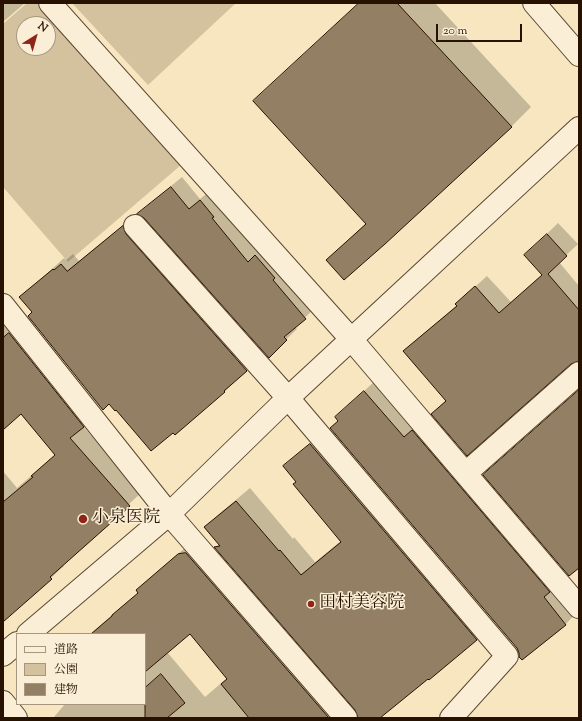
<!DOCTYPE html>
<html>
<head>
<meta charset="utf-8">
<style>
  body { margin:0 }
  #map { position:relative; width:582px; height:721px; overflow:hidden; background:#f7e6c0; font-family:"Sorts Mill Goudy","Noto Serif JP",serif }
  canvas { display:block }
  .frame { position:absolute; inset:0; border:4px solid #271100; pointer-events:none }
  .legend { position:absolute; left:16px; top:633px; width:130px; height:72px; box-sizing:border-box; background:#faefd6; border:1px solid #a69680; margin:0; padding:5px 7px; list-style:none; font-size:12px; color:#271100 }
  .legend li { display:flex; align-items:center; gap:8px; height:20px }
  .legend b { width:20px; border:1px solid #a69680 }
  .north { position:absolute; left:16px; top:16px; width:40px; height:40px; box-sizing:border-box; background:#faefd6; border:1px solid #a69680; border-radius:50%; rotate:37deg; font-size:11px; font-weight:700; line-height:16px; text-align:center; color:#271100 }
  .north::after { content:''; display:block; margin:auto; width:14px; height:18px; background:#8f2418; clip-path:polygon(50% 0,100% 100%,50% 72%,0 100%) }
  .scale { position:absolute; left:436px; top:24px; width:86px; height:18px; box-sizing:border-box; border:2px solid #271100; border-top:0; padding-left:5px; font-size:12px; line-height:14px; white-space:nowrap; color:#271100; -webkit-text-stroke:3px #faefd6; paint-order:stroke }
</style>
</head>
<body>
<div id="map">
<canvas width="582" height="721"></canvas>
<div class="frame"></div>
<ul class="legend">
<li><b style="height:5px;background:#faefd6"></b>道路</li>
<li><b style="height:11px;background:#d4c29f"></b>公園</li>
<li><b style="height:11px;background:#938064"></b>建物</li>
</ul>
<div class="north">N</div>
<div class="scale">20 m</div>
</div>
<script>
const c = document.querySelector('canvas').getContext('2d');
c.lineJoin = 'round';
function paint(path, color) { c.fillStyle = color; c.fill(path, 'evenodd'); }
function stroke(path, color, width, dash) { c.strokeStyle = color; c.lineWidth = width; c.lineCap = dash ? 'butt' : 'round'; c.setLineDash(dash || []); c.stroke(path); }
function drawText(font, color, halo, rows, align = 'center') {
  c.font = font + ' "Sorts Mill Goudy","Noto Serif JP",serif'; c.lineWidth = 3; c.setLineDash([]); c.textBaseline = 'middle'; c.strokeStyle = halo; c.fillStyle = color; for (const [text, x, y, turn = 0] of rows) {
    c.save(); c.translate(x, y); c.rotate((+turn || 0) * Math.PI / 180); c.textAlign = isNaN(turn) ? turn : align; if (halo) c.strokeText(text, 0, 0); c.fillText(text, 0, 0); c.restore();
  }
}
paint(new Path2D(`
  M27,3H42L181,165L68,262L3,187V24ZM24,24H48V48H24Z
  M72,3H236L148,85Z`), '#d4c29f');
paint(new Path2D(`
  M3,3H25L3,22Z
  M359,3H435L531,107L511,127L327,260L366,223L254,101Z
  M182,177L200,199L211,190L315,308L295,327L297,329L269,356L145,217L139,214L149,204Z
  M134,216L258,359L224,392L116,408L21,297L64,258L66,260L73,254L79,261Z
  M558,223L578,244L559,262L579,286V360L432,414L446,400L416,340L457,305L468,293L487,276L511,302L543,274L525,255Z
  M3,317L95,413L83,426L141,493L63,565L64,566L51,578L3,621V471L17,488L56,454L21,413L3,428Z
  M376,380L577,612L566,624L522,659L517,647L331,428L339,420L336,417Z
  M579,390V567L484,475Z
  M324,431L490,626L476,639L379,718H55L54,717L65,704H145V634H90L139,592L137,590L151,577L193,541L356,717H359L356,709L216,547L220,543L206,527L219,514L250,488L293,539L294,537L315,562L342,540L284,466L298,453ZM190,633L227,678L205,697L167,652Z`), '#0003');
const building = new Path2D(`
  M359,3H397L512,127L385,244L344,280L326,260L366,224L253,101Z
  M171,187L189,209L200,200L214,217L212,218L248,262L255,255L275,278L273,280L306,319L284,337L287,340L269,358L144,218L137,214Z
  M123,226L126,234L247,371L224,391L225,392L175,435L173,433L151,451L116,410L115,411L109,404L103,410L28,316L32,312L19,297L53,269L54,270L61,264L67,271Z
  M547,234L567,256L548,274L579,310V361L571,364L467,456L431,414L446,401L403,351L457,306L455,304L475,286L499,313L542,275L524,255Z
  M9,333L84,427L70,438L130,506L50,577L52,579L3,622V502L33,477L31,476L55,455L21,414L3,430V338Z
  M579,390V568L569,576L483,475Z
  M364,391L404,437L412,430L550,592L544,597L566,625L522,660L519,657V653L517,648L330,428L338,421L335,417Z
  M310,444L477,640L429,680L428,679L380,718H358L355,710L214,547L220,546L204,527L236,501L279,551L280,550L301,575L341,542L293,484L296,482L283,466Z
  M186,553L329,718H249L221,684L227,679L190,634L145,672V634H91L112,616V615L138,593L136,590L178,554Z
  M161,674L185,703L167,718H145V688Z`);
paint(building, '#938064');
stroke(building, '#271100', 1);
const minor = new Path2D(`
  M50,3L351,339L579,607
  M135,226L288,398L507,656L451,718
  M3,305L169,514L346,718
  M466,473L579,373
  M3,702L16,718`);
const tertiary = new Path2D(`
  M534,3L579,55
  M28,634L169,514L288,398L579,128
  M3,655L17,643`);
stroke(minor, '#5b4630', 24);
stroke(tertiary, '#5b4630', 24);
stroke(minor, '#faefd6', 22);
stroke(tertiary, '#faefd6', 22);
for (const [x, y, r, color] of [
  [83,519,5,"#8f2418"],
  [311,604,4,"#8f2418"]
]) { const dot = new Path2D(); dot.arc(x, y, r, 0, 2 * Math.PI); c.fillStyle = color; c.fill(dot); stroke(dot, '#faefd6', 1.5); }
drawText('17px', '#271100', '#faefd6', [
  ["小泉医院",92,519],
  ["田村美容院",319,604]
], 'left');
</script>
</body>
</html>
